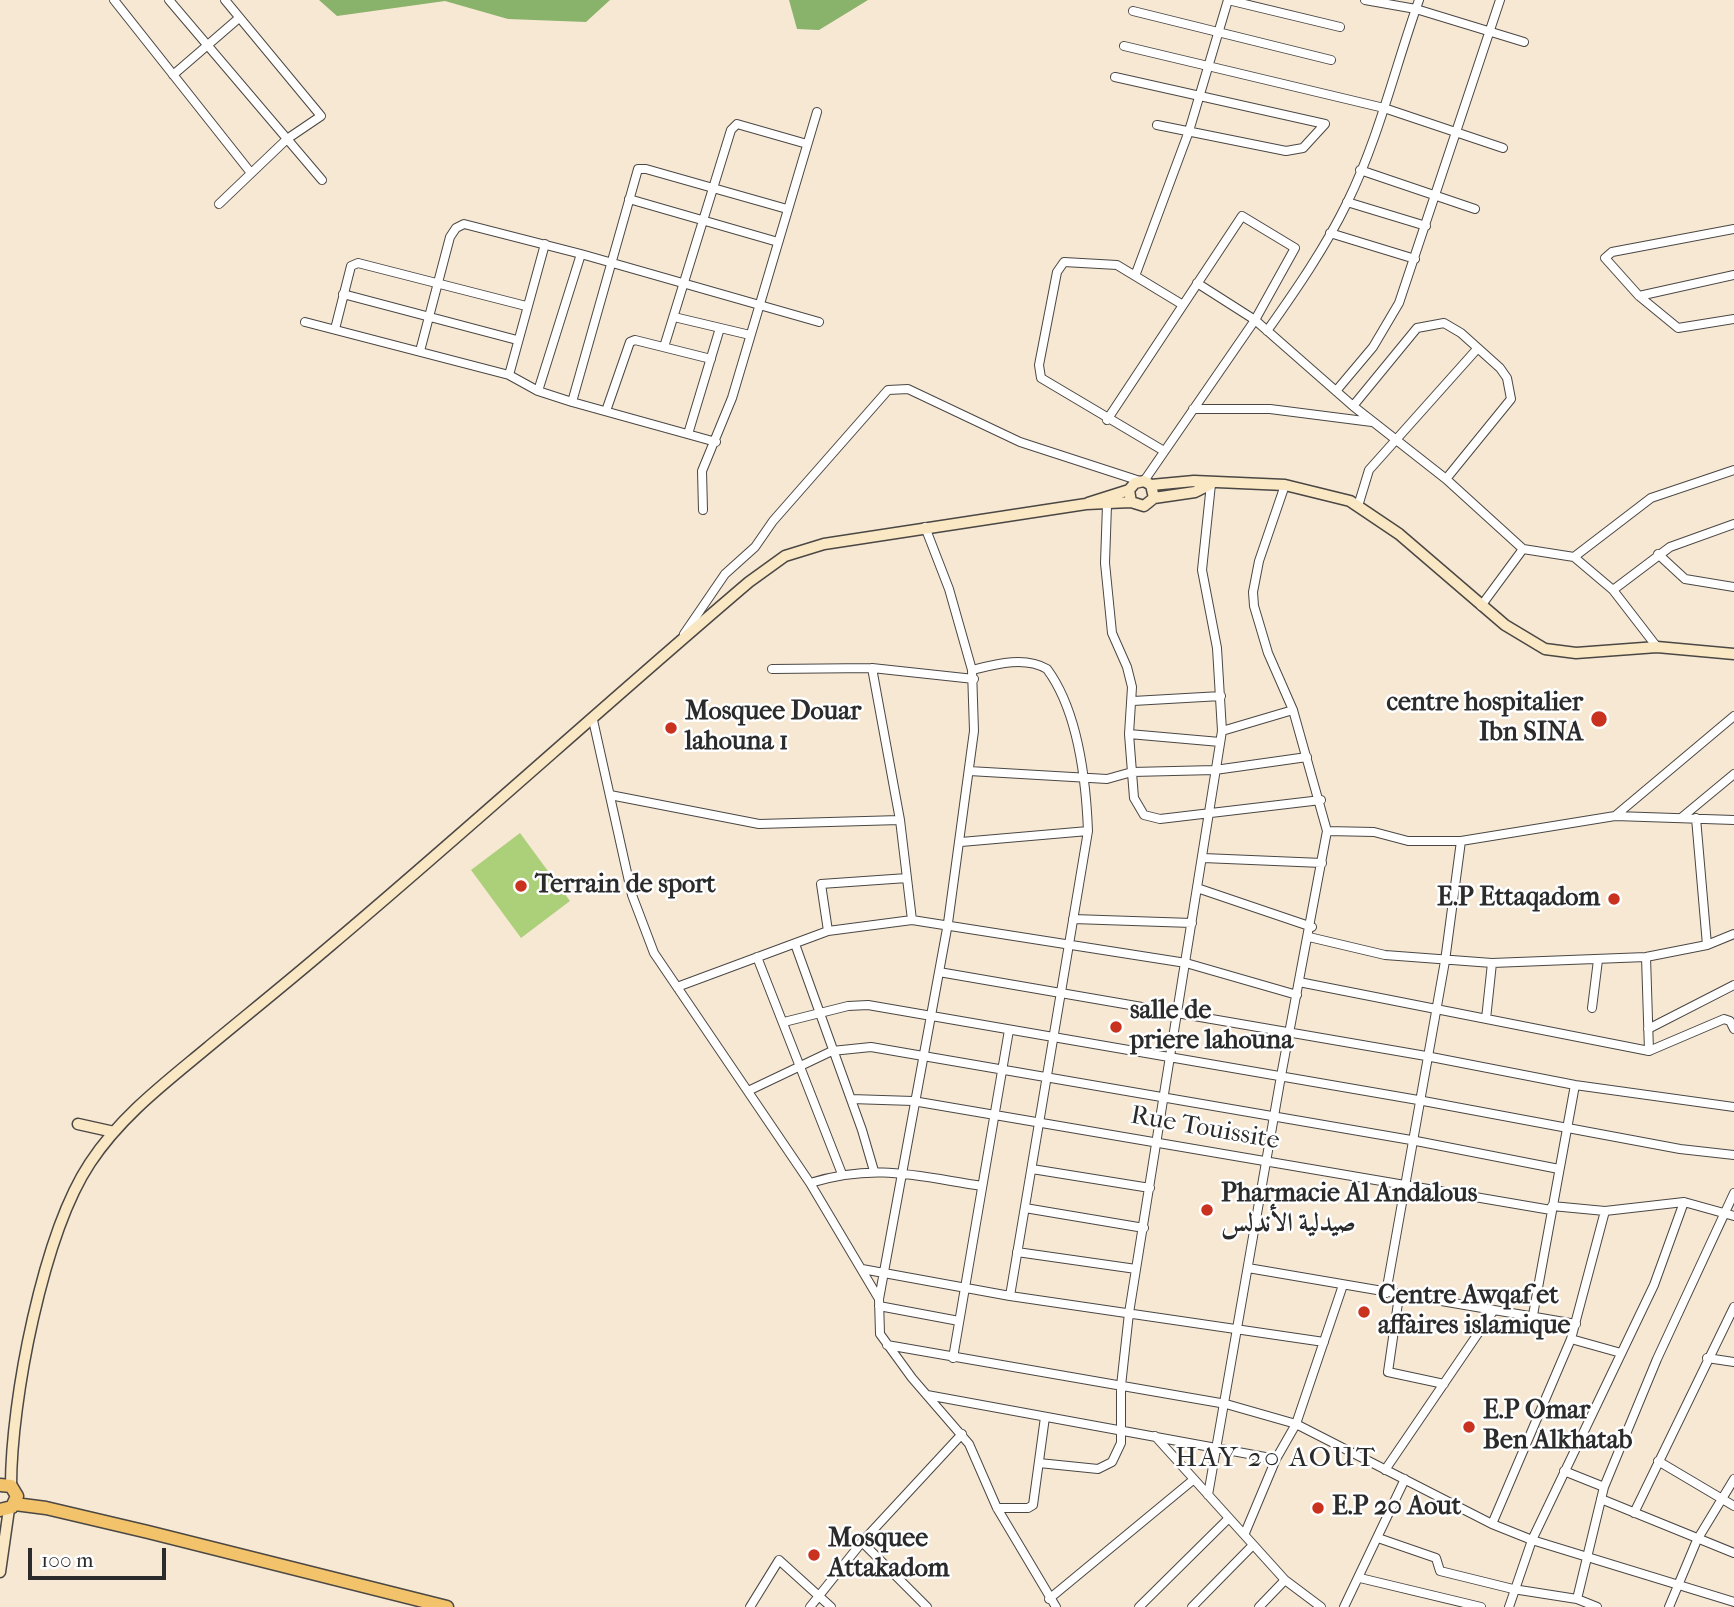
<!DOCTYPE html>
<html>
<head>
<meta charset="utf-8">
<style>
  body { margin:0 }
  #map { position:relative; width:1734px; height:1607px; overflow:hidden; background:#f7e8d4; font-family:"IM FELL French Canon",serif }
  canvas { display:block }
  .scale { position:absolute; left:28px; top:1548px; width:138px; height:32px; box-sizing:border-box; border:4px solid #2b2b2b; border-top:0; padding-left:9px; font-size:21px; line-height:24px; white-space:nowrap; color:#2b2b2b; -webkit-text-stroke:5px #fff; paint-order:stroke }
</style>
</head>
<body>
<div id="map">
<canvas width="1734" height="1607"></canvas>
<div class="scale">100 m</div>
</div>
<script>
const c = document.querySelector('canvas').getContext('2d');
c.lineJoin = 'round';
function paint(path, color) { c.fillStyle = color; c.fill(path, 'evenodd'); }
function stroke(path, color, width, dash) { c.strokeStyle = color; c.lineWidth = width; c.lineCap = dash ? 'butt' : 'round'; c.setLineDash(dash || []); c.stroke(path); }
function drawText(font, color, halo, rows, align = 'center') {
  c.font = font + ' "IM FELL French Canon",Amiri,serif'; c.lineWidth = 5; c.setLineDash([]); c.textBaseline = 'middle'; c.strokeStyle = halo; c.fillStyle = color; for (const [text, x, y, turn = 0] of rows) {
    c.save(); c.translate(x, y); c.rotate((+turn || 0) * Math.PI / 180); c.textAlign = isNaN(turn) ? turn : align; if (halo) c.strokeText(text, 0, 0); c.fillText(text, 0, 0); c.restore();
  }
}
paint(new Path2D(`
  M520,833L570,901L521,938L471,870Z`), '#acd07a');
paint(new Path2D(`
  M319,0H610L586,22L508,19L445,1L337,16Z
  M789,0H868L819,30L797,29Z`), '#89b26a');
const street = new Path2D(`
  M114,0L251,173
  M169,0L322,180
  M1228,0L1340,27
  M1365,0L1416,9L1524,42
  M1133,11L1331,60
  M1124,46L1384,108L1503,148
  M173,75L239,18
  M1115,77L1325,124L1303,148L1286,151L1157,125
  M1360,170L1475,209
  M629,199L778,242
  M1347,202L1426,226
  M219,204L287,139L321,116L225,0
  M1734,229L1612,252L1605,258L1639,296L1678,328L1734,319
  M1330,233L1415,259
  M1135,276L1189,131L1228,0
  M1197,283L1255,320L1353,406L1446,479L1523,549L1574,557L1613,590
  M343,294L517,340
  M1639,296L1734,275
  M674,317L750,335
  M305,322L509,375L538,391L572,402L638,169H646L787,209
  M335,329L351,266L358,263L526,306
  M1267,331C1296,290 1325,248 1347,203C1379,138 1395,67 1419,0
  M664,347L731,130L737,124L807,144
  M420,351L450,237L456,228L464,224L581,254L819,322
  M509,375L545,244
  M538,391L581,254
  M1336,391L1373,347L1399,303L1500,0
  M572,402L716,442
  M1353,406L1417,328L1444,323L1461,333L1500,368L1507,378L1511,399L1446,479
  M1193,409H1270L1372,422
  M606,411L630,342L635,340L711,359
  M1107,420L1242,216L1295,248L1255,320L1144,481
  M688,434L720,328
  M1164,451L1041,378L1039,365L1057,272L1064,262L1117,265L1183,305
  M1107,505L1105,563L1112,633L1127,667L1132,687L1129,734L1134,798L1144,815L1160,819L1321,800
  M1358,506L1369,470L1477,349
  M703,510L702,471L732,398L817,112
  M925,527L949,589L972,670L974,731L948,923L879,1299L880,1334L912,1378L969,1444L997,1508L1056,1607
  M1658,554L1685,579L1734,587
  M1574,557L1651,498L1734,470
  M1481,606L1523,549
  M684,634L725,574L755,547L773,521L888,390L908,389L1020,442L1140,481
  M1657,647L1613,590L1670,547L1734,524
  M872,668L900,820L912,920
  M772,669L872,668L974,679
  M972,670C996,664 1025,656 1047,669C1078,711 1086,780 1088,831L1010,1296
  M1133,701L1221,696
  M593,720L632,895L654,953L810,1183L879,1299
  M1222,731L1293,710
  M1129,734L1220,742
  M969,771L1107,779L1132,772L1215,770L1307,757
  M610,795L759,824L900,820
  M1615,816L1734,716
  M1681,818L1734,774
  M1696,818L1707,945
  M1327,831L1374,832L1408,841H1461L1615,816L1734,820
  M961,842L1088,831
  M1203,858L1322,863
  M1197,888L1312,927
  M1073,919L1192,923
  M828,931L821,884L907,878
  M1309,937L1385,955L1492,963L1646,957L1707,945L1734,934
  M795,944L862,1130L874,1171
  M757,957L842,1174
  M1646,957L1649,1051
  M939,972L1426,1056L1575,1085L1734,1107
  M1299,982L1649,1051L1724,1019L1730,1021L1734,1029
  M677,987L828,931L912,920L1186,963L1297,995
  M1592,1008L1598,960
  M1486,1019L1492,963
  M784,1022L848,1006L868,1005L1418,1100L1680,1149L1734,1155
  M1648,1029L1734,985
  M748,1091L832,1051L871,1047L1411,1140L1559,1169
  M851,1099L913,1101L1551,1210
  M1032,1169L1150,1188
  M810,1183C876,1163 916,1176 982,1186
  M1552,1206L1605,1211L1684,1202
  M1025,1208L1144,1228
  M1017,1252L1136,1269
  M1248,1268L1576,1324
  M862,1269L1010,1296L1324,1342
  M1386,1293L1445,961L1461,841
  M1399,1296L1388,1372L1444,1384
  M879,1306L959,1321
  M1533,1315L1575,1085
  M1571,1339L1621,1353
  M887,1345L1226,1404L1296,1424L1343,1285
  M953,1358L1009,1030
  M1707,1358L1734,1362
  M927,1395L1276,1459
  M1155,1436L1285,1580L1321,1607
  M1658,1461L1734,1506
  M1039,1463L1098,1469L1112,1462L1121,1443V1386L1129,1313L1222,731L1217,648L1202,570L1211,484
  M1385,1470L1494,1310
  M1564,1471L1604,1487
  M1208,1495L1281,1076L1327,831L1293,710L1268,653L1254,606L1253,592L1259,561L1285,485
  M1601,1499L1734,1553
  M997,1508H1028L1033,1505L1045,1417
  M1634,1513L1734,1307
  M1492,1524L1571,1339L1605,1211
  M1245,1533L1276,1459L1296,1424L1492,1524L1532,1540L1734,1602
  M1378,1538L1436,1558L1440,1571L1513,1589L1577,1599L1597,1607
  M862,1542L927,1607
  M1360,1578L1481,1607
  M1049,1599L1193,1480
  M1577,1599L1604,1487L1657,1359L1734,1193
  M750,1607L779,1560L831,1607
  M810,1607L862,1542L962,1434
  M1139,1607L1229,1518
  M1192,1607L1253,1545
  M1259,1607L1285,1580
  M1344,1607L1405,1479
  M1509,1607L1532,1540L1654,1285L1684,1202L1734,1216
  M1669,1607L1697,1540L1734,1479`);
const secondary = new Path2D(`
  M1151,485L1194,481L1285,485L1350,501L1399,534L1505,625L1545,649L1576,653L1657,647L1734,654
  M1154,498L1151,485L1144,481L1135,483L1129,490L1131,502L1144,506L1154,498L1195,492L1211,484
  M1088,503L1129,490
  M78,1124L114,1132
  M11,1486C11,1400 43,1234 90,1163C121,1116 165,1083 207,1048C248,1014 289,981 330,946C471,827 608,702 749,582L785,556L824,544L1086,504L1131,502
  M0,1572L9,1509`);
const primary = new Path2D(`
  M0,1485L11,1486L17,1496L12,1507L0,1510
  M15,1504L46,1508L148,1532L447,1607`);
stroke(street, '#4a4744', 10);
stroke(secondary, '#4a4744', 13);
stroke(primary, '#4a4744', 15);
stroke(street, '#fff', 8);
stroke(secondary, '#fae7c3', 10);
stroke(primary, '#f2c36a', 12);
for (const [x, y, r, color] of [
  [1599,719,9,"#c8321e"],
  [671,728,7,"#c8321e"],
  [521,886,7,"#c8321e"],
  [1614,899,7,"#c8321e"],
  [1116,1027,7,"#c8321e"],
  [1207,1210,7,"#c8321e"],
  [1364,1312,7,"#c8321e"],
  [1469,1427,7,"#c8321e"],
  [1318,1508,7,"#c8321e"],
  [814,1555,7,"#c8321e"]
]) { const dot = new Path2D(); dot.arc(x, y, r, 0, 2 * Math.PI); c.fillStyle = color; c.fill(dot); stroke(dot, '#fff', 2.5); }
drawText('bold 26px', '#2b2b2b', '#fff', [
  ["centre hospitalier",1583,704,"right"],
  ["Ibn SINA",1583,734,"right"],
  ["Mosquee Douar",685,713],
  ["lahouna 1",685,743],
  ["Terrain de sport",535,886],
  ["E.P Ettaqadom",1600,899,"right"],
  ["salle de",1130,1012],
  ["priere lahouna",1130,1042],
  ["Pharmacie Al Andalous",1221,1195],
  ["صيدلية الأندلس",1221,1225],
  ["Centre Awqaf et",1378,1297],
  ["affaires islamique",1378,1327],
  ["E.P Omar",1483,1412],
  ["Ben Alkhatab",1483,1442],
  ["E.P 20 Aout",1332,1508],
  ["Mosquee",828,1540],
  ["Attakadom",828,1570]
], 'left');
drawText('26px', '#2b2b2b', '#fff', [
  ["Rue Touissite",1205,1129,10]
]);
c.letterSpacing = '2px';
drawText('28px', '#2b2b2b', '#fff', [
  ["HAY 20 AOUT",1276,1459]
]);
c.letterSpacing = '0px';
</script>
</body>
</html>
